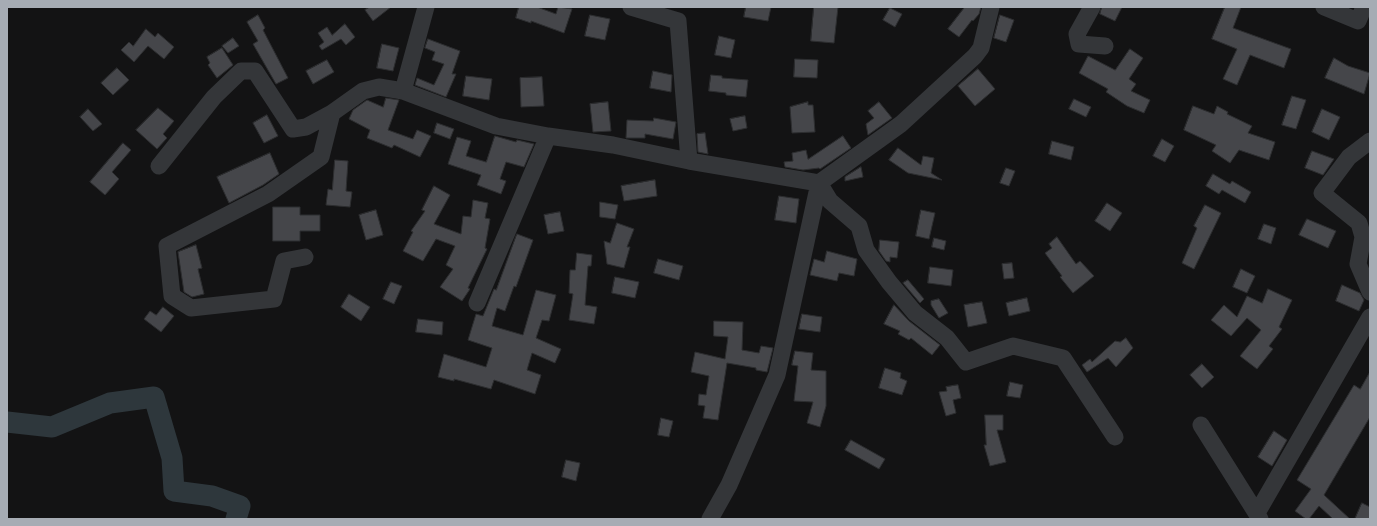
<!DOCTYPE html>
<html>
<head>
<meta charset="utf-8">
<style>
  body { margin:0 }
  #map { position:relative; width:1377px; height:526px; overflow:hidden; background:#131314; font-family:Quicksand,sans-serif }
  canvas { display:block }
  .frame { position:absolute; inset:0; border:8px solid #a6acb4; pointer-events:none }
</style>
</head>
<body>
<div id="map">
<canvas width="1377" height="526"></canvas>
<div class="frame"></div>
</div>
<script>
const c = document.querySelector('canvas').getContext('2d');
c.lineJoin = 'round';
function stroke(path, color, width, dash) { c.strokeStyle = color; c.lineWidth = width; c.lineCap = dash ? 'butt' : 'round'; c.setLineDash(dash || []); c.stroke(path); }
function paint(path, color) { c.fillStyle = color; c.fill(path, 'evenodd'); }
stroke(new Path2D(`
  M7,422L52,427L110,403L154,397L172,458L174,491L212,496L240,506L236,519`), '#2e373c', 21);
const building = new Path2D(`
  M370,7H391L373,21L365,10Z
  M519,7H537L556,14L558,7L572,9L564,33L531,21V23L516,18Z
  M746,7H771L768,21L744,17Z
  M814,7H838L834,43L811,41Z
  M965,7H981L979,14L973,21L972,20L959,37L948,29Z
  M1102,7H1122L1115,21L1100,14Z
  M1225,7H1241L1233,28L1291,49L1284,68L1250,55L1237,85L1223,79L1237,49L1212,39Z
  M890,8L902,14L895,27L883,20Z
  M258,15L265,28L263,30L288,78L276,84L253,44L258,41L247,22Z
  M590,15L610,19L605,40L585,36Z
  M1000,15L1014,20L1006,42L994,38Z
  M345,24L355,37L346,45L341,39L322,50L319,46L324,42L318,33L327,27L332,35Z
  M146,29L155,37L158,33L174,47L164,59L148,46L134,62L121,50L129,42L133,46Z
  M719,36L735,40L731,58L715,55Z
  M233,38L239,46L228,53L222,46Z
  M428,39L460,51L452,74H456L446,97L415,85L417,78L434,85L444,64L432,60L435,52L425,48Z
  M382,44L399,48L393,71L377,68Z
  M222,48L233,65L217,78L208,65L210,63L207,57Z
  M1130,49L1143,58L1129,79L1136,84L1131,91L1150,100L1144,113L1127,106L1106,92L1108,89L1079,73L1088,56L1115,70Z
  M1334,58L1348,66L1370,73L1364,94L1325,78Z
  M795,59L818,60L817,78L794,77Z
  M327,60L334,72L313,84L306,71Z
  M117,68L129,80L113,95L101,83Z
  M978,69L995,89L975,106L958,86Z
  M653,71L672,75L671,92L650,88Z
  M711,75L722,76V78L748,80L746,97L726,95V93L709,91Z
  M466,76L492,79L489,100L463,96Z
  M542,77L544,106L521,107L520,78Z
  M1292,96L1306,100L1296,129L1282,125Z
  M386,98L399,100L388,130L413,139L417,130L431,136L420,157L394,145L392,148L367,138L370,130L349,119L353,110L367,100L383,107Z
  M1074,99L1091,107L1086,117L1069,109Z
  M608,102L611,131L593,132L590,104Z
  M808,102V105H813L815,132L792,133L790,107Z
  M879,102L892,118L868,135L866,124L874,118L868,111Z
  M1193,106L1214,114L1217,106L1228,112L1227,114L1252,126L1248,133L1275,142L1269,160L1239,150L1230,163L1212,151L1216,145L1184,130Z
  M158,108L174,121L163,134L167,138L157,149L136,130Z
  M88,109L102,124L93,131L80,117Z
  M1322,109L1340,117L1329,140L1312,132Z
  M267,115L278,136L264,143L253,123Z
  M745,116L747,128L733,131L730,119Z
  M654,118L676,122L673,139L645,134V138H626L627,120L653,121Z
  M437,123L454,129L450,139L434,133Z
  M705,133L708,154L698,152L697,134Z
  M495,136L516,142L517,140L534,144L524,167L506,162L500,179L506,181L501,194L477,185L481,175L448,164L457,137L471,141L466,156L486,162Z
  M843,136L851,148L820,169L819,168L803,170L785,167L784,162L793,161L792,153L806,150L808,159Z
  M1162,139L1174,146L1165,162L1153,156Z
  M1052,141L1074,147L1071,160L1049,154Z
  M123,143L131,150L112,172L119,179L105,195L90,182Z
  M898,148L921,165L923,156L934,158L931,173L942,180L908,173L889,160Z
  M1312,151L1334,159L1323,175L1305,168Z
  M270,153L279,174L263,185L229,203L217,177Z
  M335,160L348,161L346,191L352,192L350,207L326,205L328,189L332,190Z
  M861,167L863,177L845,181V177Z
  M1006,168L1015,171L1009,186L1000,183Z
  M1213,174L1230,184L1232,181L1251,192L1245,203L1222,190L1219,194L1206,186Z
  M655,180L657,196L624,201L621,186Z
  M434,186L450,195L434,224L461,234L463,216L471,217L473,200L488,203L485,218L490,219L485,248L487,249L468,288L470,289L462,301L440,287L453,269L446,265L455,246L436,239L423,261L403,251L413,232L411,231L425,211L422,210Z
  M779,196L799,199L796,223L775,220Z
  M600,202L618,205L615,219L600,217Z
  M1107,203L1122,213L1110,231L1095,221Z
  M1205,205L1221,213L1194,269L1182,263L1197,228L1194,226Z
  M273,207H300V215H320V231H300V241H273Z
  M376,210L383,235L366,240L359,215Z
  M921,210L935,213L929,239L916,236Z
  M560,212L564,231L548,234L544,215Z
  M1307,219L1336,231L1328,248L1299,235Z
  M617,223L634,229L627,247H630L624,268L607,264L604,241L610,243Z
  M1264,224L1276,228L1271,244L1258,239Z
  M517,234L533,240L516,287L514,286L505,311L497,308L492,326L523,335L536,290L556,295L549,321L542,320L536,338L561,349L555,363L532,353L527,370L541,375L535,394L494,380L491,389L454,379V381L438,377L444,354L486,367L492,348L468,340L476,314L483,316L494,289L496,290Z
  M1057,237L1076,264L1080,261L1094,276L1073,293L1060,277L1062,276L1045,253L1052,248L1049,244Z
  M934,238L946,241L944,250L932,247Z
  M880,240L899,242L897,258L890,257V262L886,261L879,251Z
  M196,245L202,268L198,269L204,294L192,297L184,292L178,252Z
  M827,251L857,259L854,276L839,273L837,281L810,275L814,259L824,262Z
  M577,253L592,255L591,266H588L585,305L597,307L594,324L569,320L573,294L569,293L570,270H575Z
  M658,259L683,266L679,280L654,273Z
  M1012,263L1014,278L1004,279L1002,264Z
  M930,267L953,270L951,286L928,283Z
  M1241,269L1255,276L1247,293L1233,287Z
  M615,277L639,282L635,298L612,293Z
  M908,280L924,299L920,303L903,283Z
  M391,282L402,286L394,304L383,299Z
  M1342,285L1360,293L1364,300L1359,311L1336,301Z
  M1268,289L1292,300L1279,327L1282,329L1269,346L1273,349L1257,369L1240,356L1261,330L1247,318L1231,336L1211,320L1224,305L1237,317L1247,296L1262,303Z
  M349,294L370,307L361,321L341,307Z
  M1027,298L1030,311L1009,316L1006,303Z
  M939,299L948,313L939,318L931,305V301Z
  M982,302L987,323L968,327L964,305Z
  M894,305L909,321L940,345L932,355L911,338L909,340L898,334L900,331L884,324Z
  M163,307L174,316L161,332L144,319L150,311L156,315Z
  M802,314L822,317L820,332L799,329Z
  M418,319L443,322L442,335L416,332Z
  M714,321L743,322L742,350L759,353L761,346L773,348L767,372L756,370V368L727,363L718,420L703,418L705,406L698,405L699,394L706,395L709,376L691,372L695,352L725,359L728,337L714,336Z
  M1126,338L1133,348L1116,367L1108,358L1087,372L1082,365L1090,359L1092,362L1115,341L1120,342Z
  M795,351L813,353L811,370L826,371V406L820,427L807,423L813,402L794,401L798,366L792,365Z
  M1202,364L1214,377L1202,388L1190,375Z
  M885,368L901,373L900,378L907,381L902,395L879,388Z
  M1370,372V417L1324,495L1350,519H1333L1319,506L1309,519H1306L1295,511L1311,489L1297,480L1354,385L1360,389Z
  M1010,382L1023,385L1020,398L1007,396Z
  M958,385L961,398L953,400L956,413L946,416L939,392L947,391L946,387Z
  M985,415H1003V430H997L1006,462L990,466L984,445H986Z
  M661,418L673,421L669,437L658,435Z
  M1274,431L1287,440L1272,466L1258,457Z
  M851,440L885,459L879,469L845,450Z
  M566,460L580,463L576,481L562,477Z
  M1362,503L1370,507V519H1355Z`);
paint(building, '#45464a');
stroke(building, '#2d2e30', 1);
stroke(new Path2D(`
  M631,7L678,21L689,161
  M1092,7L1077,34L1079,44L1105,46
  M1324,7L1358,21L1364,7
  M403,91L426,7
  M1370,141L1349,157L1322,193L1359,223L1363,237L1358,264L1370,292
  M159,166L214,97L241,71H255L293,129L306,127L332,113L363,91L379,87L403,91L496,126L548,136L613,145L689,161L819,183L830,201L859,226L866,250L889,282L915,313L947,338L966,362L1013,346L1063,358L1115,437
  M305,257L284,261L274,299L191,308L172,296L167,246L268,194L321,157L332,113
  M477,303L548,136
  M1201,425L1260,519
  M1257,513L1370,317
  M710,519L729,485L777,375L819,183L901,124L975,56L981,48L991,7`), '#343639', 17);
</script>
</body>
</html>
